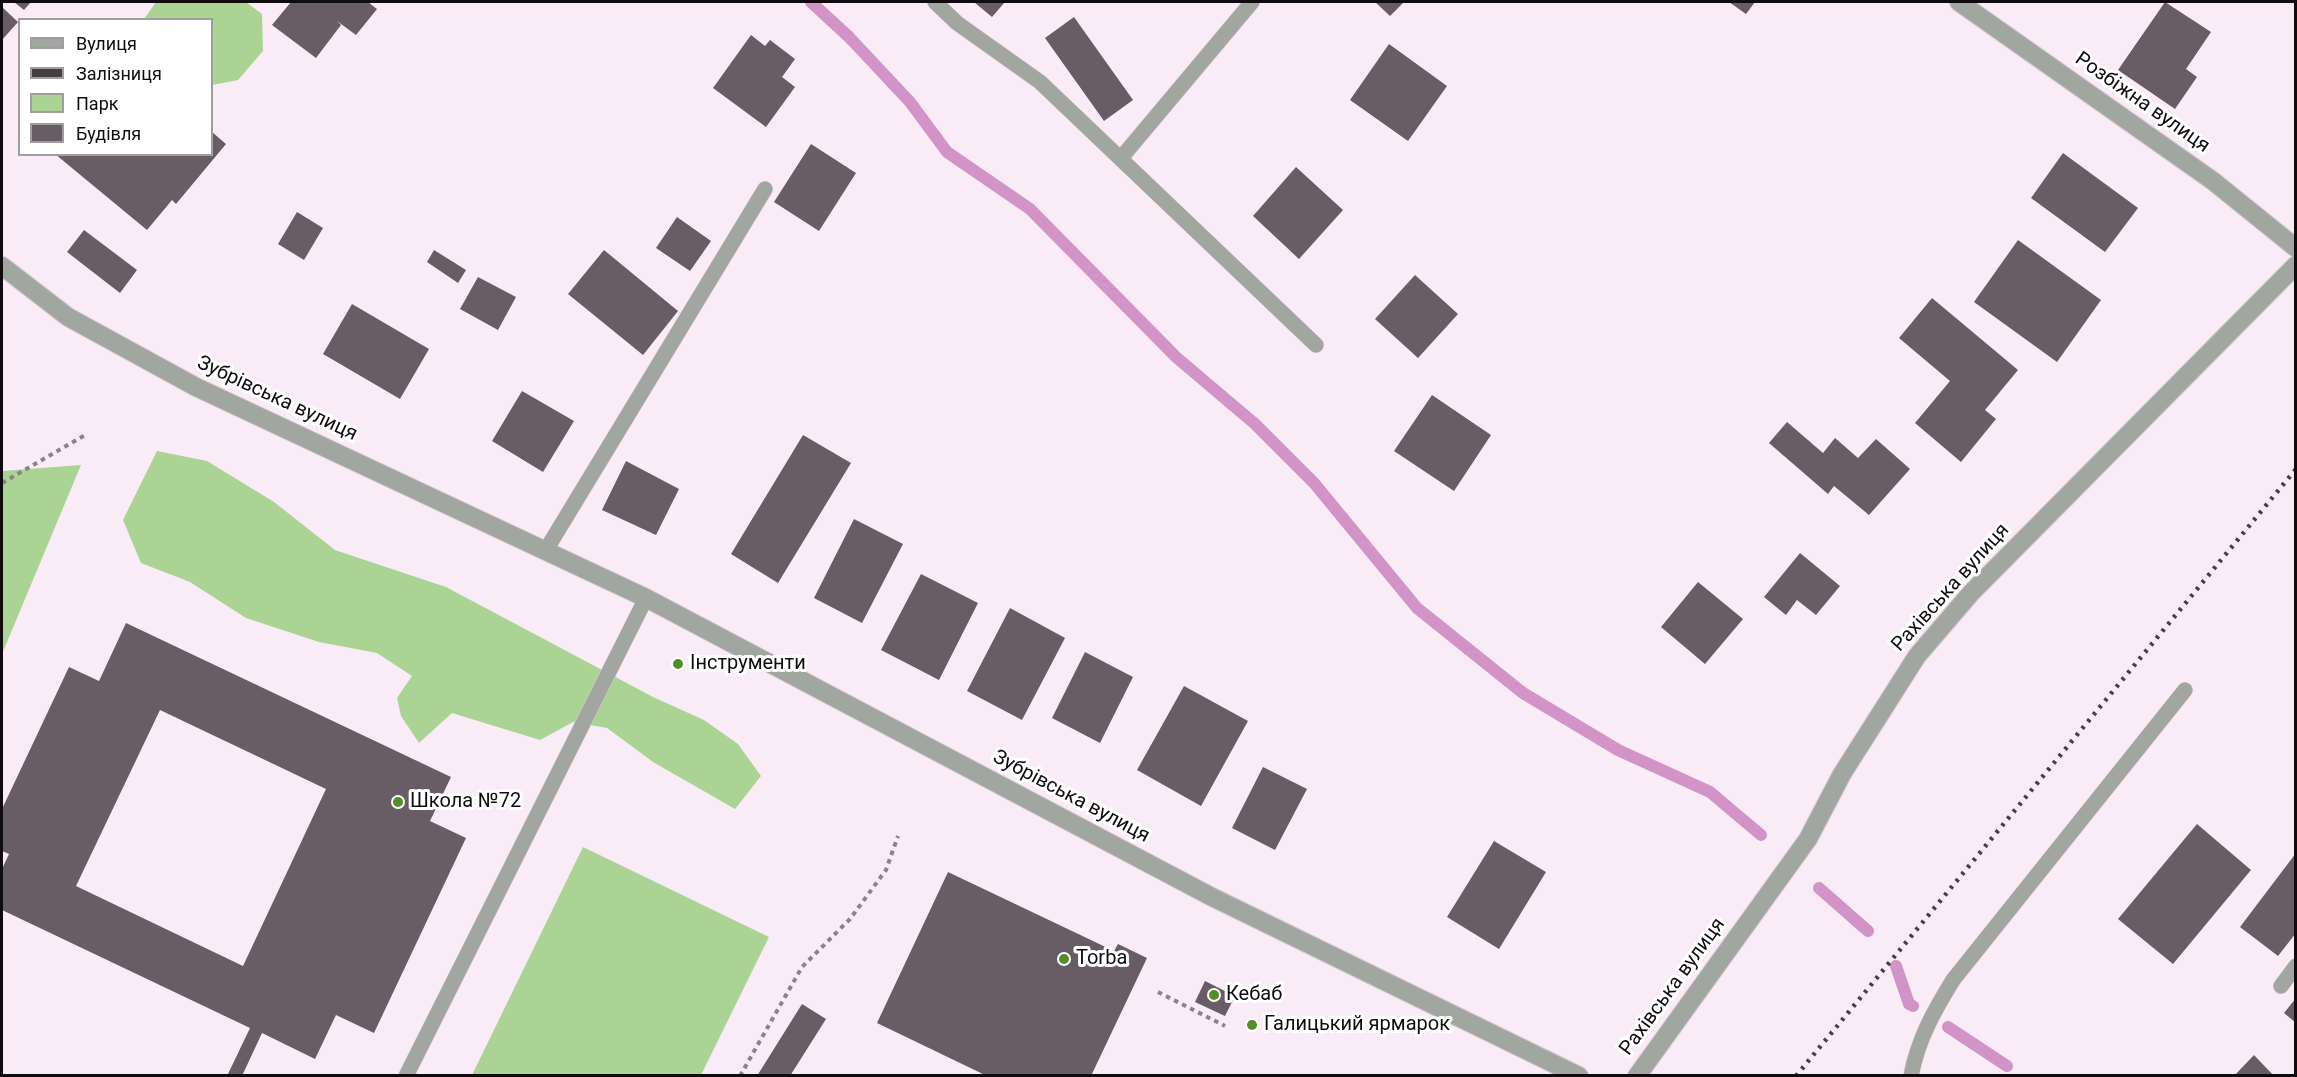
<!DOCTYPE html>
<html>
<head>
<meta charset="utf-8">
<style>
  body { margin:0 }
  #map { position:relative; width:2297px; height:1077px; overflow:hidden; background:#faecf7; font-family:Roboto,sans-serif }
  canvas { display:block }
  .frame { position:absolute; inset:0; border:3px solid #0f0b0e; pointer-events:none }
  .legend { position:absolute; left:18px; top:18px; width:195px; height:138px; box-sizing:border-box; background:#fff; border:2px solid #9f9d9f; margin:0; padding:8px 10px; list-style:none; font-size:18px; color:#0f0b0e }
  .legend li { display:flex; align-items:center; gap:12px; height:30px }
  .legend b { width:30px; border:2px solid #9f9d9f }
</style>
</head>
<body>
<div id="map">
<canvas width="2297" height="1077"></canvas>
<div class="frame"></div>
<ul class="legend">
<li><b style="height:8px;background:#a2a6a0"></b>Вулиця</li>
<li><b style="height:8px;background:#453f44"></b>Залізниця</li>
<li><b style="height:16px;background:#aad394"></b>Парк</li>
<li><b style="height:16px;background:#685c65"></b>Будівля</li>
</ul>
</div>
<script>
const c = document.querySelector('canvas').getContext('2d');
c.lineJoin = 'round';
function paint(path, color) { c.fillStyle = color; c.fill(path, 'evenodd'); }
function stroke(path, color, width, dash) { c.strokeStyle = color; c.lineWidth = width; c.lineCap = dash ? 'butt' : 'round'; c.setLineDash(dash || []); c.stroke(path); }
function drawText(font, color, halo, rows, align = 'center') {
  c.font = font + ' Roboto,sans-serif'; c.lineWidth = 6; c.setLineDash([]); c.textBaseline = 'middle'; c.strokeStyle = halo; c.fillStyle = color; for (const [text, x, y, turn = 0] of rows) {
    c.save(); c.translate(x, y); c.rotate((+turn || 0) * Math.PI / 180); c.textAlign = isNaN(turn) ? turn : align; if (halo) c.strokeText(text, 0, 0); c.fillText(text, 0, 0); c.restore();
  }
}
paint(new Path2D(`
  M156,2H246L262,14L263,51L238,80L212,85V20L144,19Z
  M157,451L207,461L274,502L335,550L446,587L653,697L704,720L738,744L761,776L735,809L653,762L607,728L573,722L540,740L452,713L419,743L401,716L397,698L412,676L377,653L319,642L246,618L190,582L141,563L123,520Z
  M81,465L2,654V471Z
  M583,847L769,937L701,1075H472Z`), '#aad394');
stroke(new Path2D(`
  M811,2L849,37L910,102L947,152L1030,209L1176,357L1255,424L1314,483L1417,608L1523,693L1618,750L1710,792L1761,835
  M1819,888L1868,931
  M1896,966L1909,1004L1913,1006
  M1948,1027L2007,1066`), '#d294c7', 12);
paint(new Path2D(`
  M14,2H31L24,10Z
  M291,2H368L377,9L356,35L337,21L341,25L316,58L272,25Z
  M974,2H1005L992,17Z
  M1375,2H1404L1390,16Z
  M1729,2H1755L1746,14Z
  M2165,2L2211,32L2186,69L2197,77L2175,109L2118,70Z
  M2,7L18,22L2,40Z
  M1074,17L1133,100L1104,121L1045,38Z
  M751,35L765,46L770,40L795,59L782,77L795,87L766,127L713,88Z
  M1389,44L1447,86L1408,141L1350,100Z
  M212,132L226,144L176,204L172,200L147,230L55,154H212Z
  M811,144L856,173L819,231L774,202Z
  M2063,153L2138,208L2105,252L2031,198Z
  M1296,167L1343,210L1299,259L1253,216Z
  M297,212L323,228L304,260L278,244Z
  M677,217L711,241L690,271L656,248Z
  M84,230L137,270L120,293L67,252Z
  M2018,240L2101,300L2057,362L1974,302Z
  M434,250L466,270L458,283L427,262Z
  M604,250L678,311L643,355L568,294Z
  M1415,275L1458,314L1418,358L1375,319Z
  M478,277L516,297L498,330L460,309Z
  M1932,298L2018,370L1985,410L1996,419L1961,462L1915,423L1950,381L1899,338Z
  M352,304L429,349L400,399L323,354Z
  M522,391L574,421L543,472L492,441Z
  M1432,395L1491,435L1454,491L1394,451Z
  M1787,422L1823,453L1835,438L1858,458L1876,439L1910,469L1869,515L1834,486L1828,494L1769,443Z
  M803,435L851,463L778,583L731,554Z
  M626,461L679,489L656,535L602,510Z
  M854,519L903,544L862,623L814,598Z
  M1800,553L1840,586L1816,615L1797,600L1786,615L1764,597Z
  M921,574L978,603L939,680L881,650Z
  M1698,582L1743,619L1705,664L1661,627Z
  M1010,608L1065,638L1022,720L967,691Z
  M126,623L451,777L430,821L466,838L374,1033L336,1015L315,1059L262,1033L242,1076H227L250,1028L2,910V869L9,854L2,851V809L69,667L99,681ZM160,710L326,789L243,966L76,886Z
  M1085,652L1133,677L1100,743L1052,718Z
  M1184,686L1248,721L1201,806L1137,770Z
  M1263,767L1307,789L1275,850L1232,828Z
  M2197,824L2251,870L2173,964L2118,919Z
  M1494,841L1546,872L1499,949L1447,917Z
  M2296,853V933L2278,956L2240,927Z
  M948,872L1114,951L1118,944L1147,958L1091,1076H987L877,1023Z
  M1205,981L1235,996L1225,1016L1195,1002Z
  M2296,998V1023L2284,1013Z
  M802,1004L826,1019L790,1076H757Z
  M2254,1055L2274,1076H2234Z`), '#685c65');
const service = new Path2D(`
  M935,2L957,23L1040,82L1316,345
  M1121,158L1252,2
  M546,550L765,189
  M2281,986L2296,966
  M406,1076L646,598
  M1911,1076C1918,1039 1934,1011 1953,980L2185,690`);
const minor = new Path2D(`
  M1959,2L2213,181L2296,248
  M1637,1076L1808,839L1842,774L1917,656L1971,593L2296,265`);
const tertiary = new Path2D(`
  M2,266L68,317L196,387L646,598L1212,897L1579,1076`);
stroke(service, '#d4c8d2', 16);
stroke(minor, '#d4c8d2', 20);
stroke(tertiary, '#d4c8d2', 20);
stroke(new Path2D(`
  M2,483L85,435
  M1158,992L1225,1026
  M740,1076L802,967L850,919L886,870L898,836`), '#8c8289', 4, [4.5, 4.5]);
stroke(service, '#a2a6a0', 15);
stroke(minor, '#a2a6a0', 18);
stroke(tertiary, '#a2a6a0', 18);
stroke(new Path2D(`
  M1796,1076L2296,469`), '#453f44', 4.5, [3, 6]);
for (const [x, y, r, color] of [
  [678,664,6,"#538d2a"],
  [398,802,6,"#538d2a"],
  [1064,959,6,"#538d2a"],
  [1214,995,6,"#538d2a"],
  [1252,1025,6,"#538d2a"]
]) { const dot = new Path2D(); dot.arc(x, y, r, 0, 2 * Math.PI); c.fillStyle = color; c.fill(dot); stroke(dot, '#fff', 2); }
drawText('20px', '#0f0b0e', '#fff', [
  ["Розбіжна вулиця",2142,103,35],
  ["Зубрівська вулиця",277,399,25],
  ["Рахівська вулиця",1951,588,-48],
  ["Зубрівська вулиця",1071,797,28],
  ["Рахівська вулиця",1673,987,-54]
]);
drawText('20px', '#0f0b0e', '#fff', [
  ["Інструменти",690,664],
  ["Школа №72",410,802],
  ["Torba",1076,959],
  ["Кебаб",1226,995],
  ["Галицький ярмарок",1264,1025]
], 'left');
</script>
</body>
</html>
